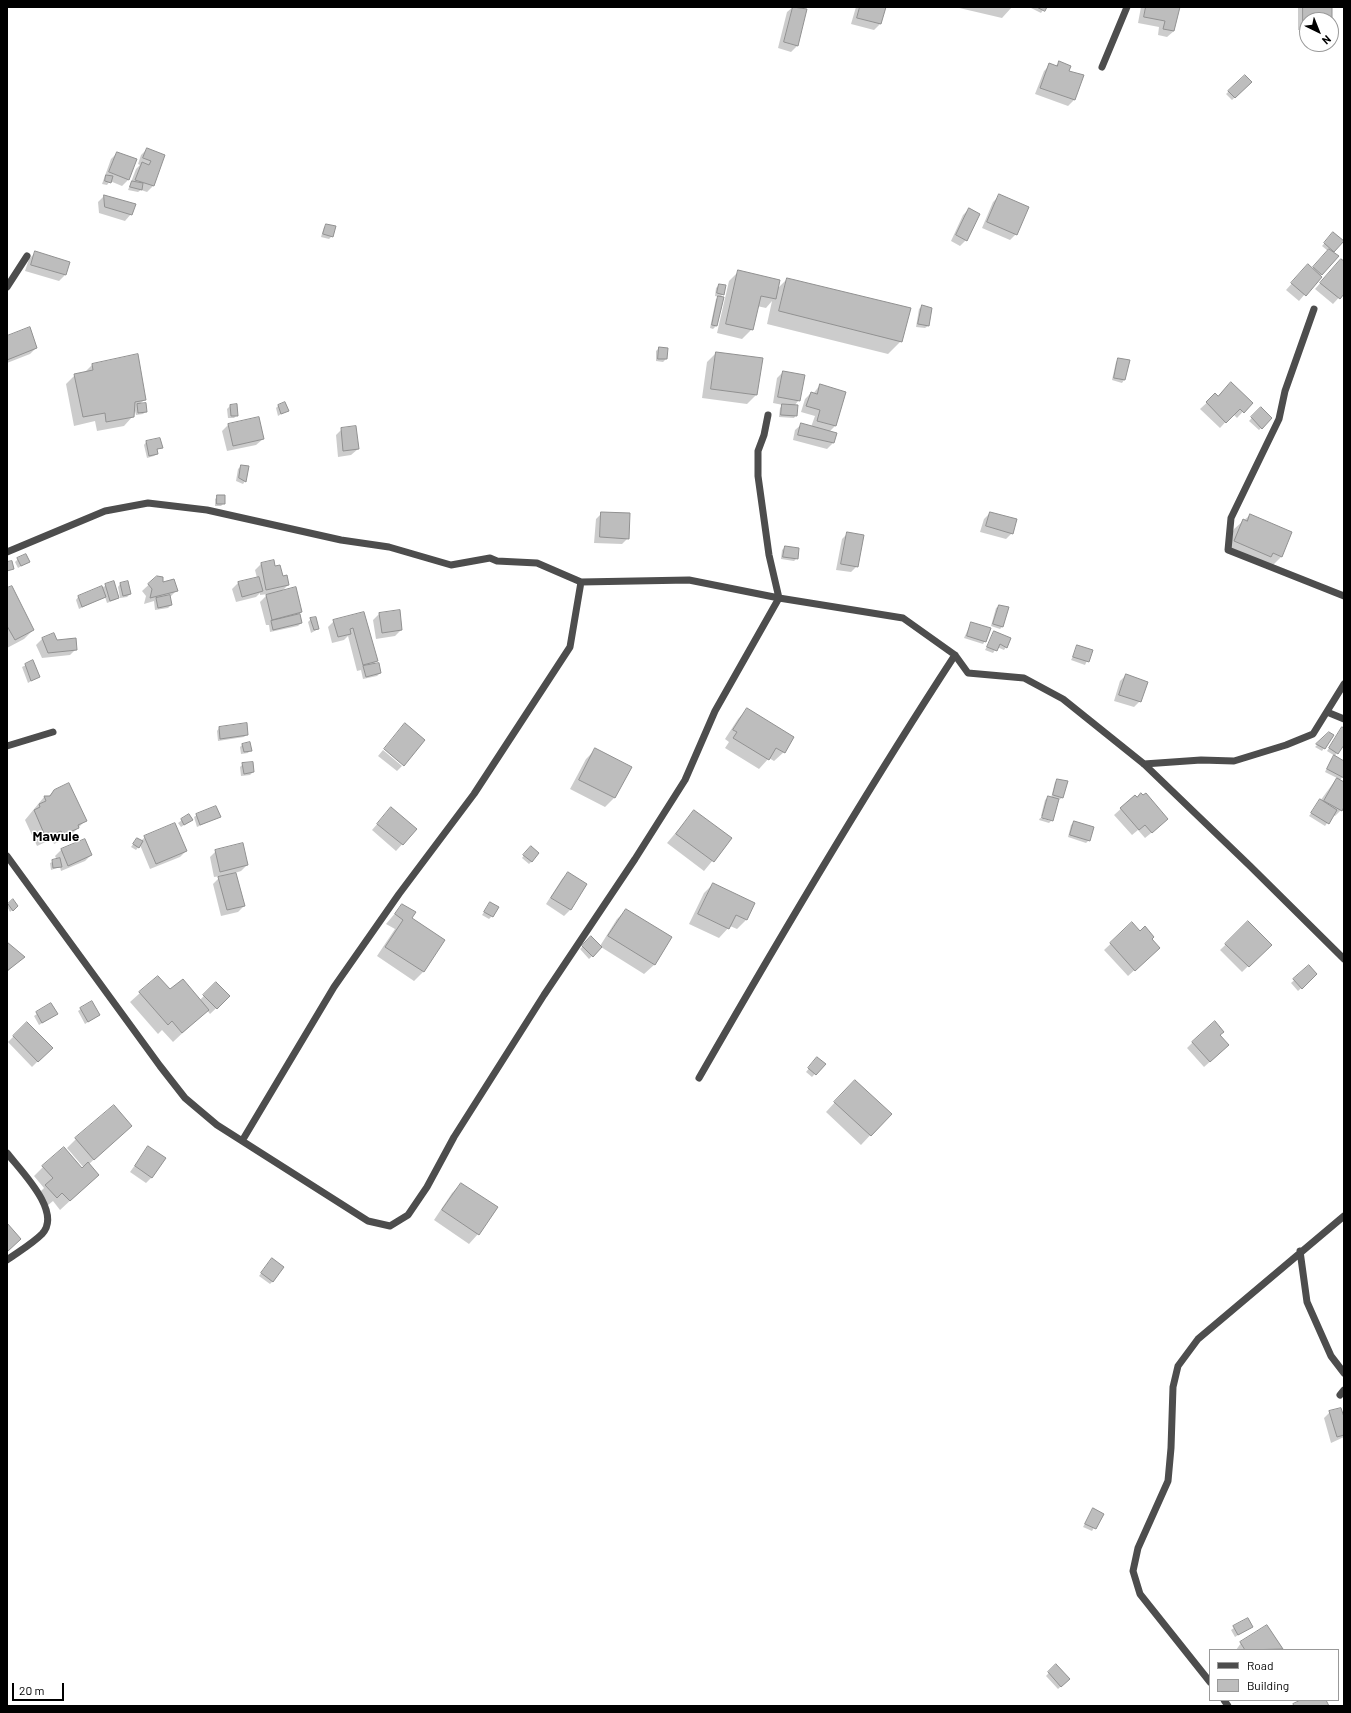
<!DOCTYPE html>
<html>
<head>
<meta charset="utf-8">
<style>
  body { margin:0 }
  #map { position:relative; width:1351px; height:1713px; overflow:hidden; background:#fff; font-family:Barlow,sans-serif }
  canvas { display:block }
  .frame { position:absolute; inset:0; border:8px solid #000; pointer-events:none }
  .legend { position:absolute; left:1209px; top:1649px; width:130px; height:52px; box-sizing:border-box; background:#fff; border:1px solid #999; margin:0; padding:5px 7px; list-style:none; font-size:12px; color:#000 }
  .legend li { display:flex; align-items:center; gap:8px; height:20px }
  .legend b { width:20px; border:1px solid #999 }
  .north { position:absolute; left:1299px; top:12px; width:40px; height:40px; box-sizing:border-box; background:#fff; border:1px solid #999; border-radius:50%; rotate:137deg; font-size:11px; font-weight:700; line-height:16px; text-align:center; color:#000 }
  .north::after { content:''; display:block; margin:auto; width:14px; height:18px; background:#000; clip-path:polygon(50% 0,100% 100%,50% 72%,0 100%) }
  .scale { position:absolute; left:12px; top:1683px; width:52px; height:18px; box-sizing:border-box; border:2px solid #000; border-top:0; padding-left:5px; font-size:12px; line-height:14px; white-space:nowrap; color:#000; -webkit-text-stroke:3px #fff; paint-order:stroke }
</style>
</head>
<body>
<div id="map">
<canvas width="1351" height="1713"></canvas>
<div class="frame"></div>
<ul class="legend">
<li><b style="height:5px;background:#4d4d4d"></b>Road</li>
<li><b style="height:11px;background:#bdbdbd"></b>Building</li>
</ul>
<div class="north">N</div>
<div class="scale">20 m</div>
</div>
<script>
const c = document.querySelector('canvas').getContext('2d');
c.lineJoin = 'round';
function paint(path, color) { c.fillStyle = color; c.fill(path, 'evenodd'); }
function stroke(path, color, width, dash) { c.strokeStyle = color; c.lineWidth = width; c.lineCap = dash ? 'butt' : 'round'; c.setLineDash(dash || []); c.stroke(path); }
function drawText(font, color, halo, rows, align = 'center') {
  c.font = font + ' Barlow,sans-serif'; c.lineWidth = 3; c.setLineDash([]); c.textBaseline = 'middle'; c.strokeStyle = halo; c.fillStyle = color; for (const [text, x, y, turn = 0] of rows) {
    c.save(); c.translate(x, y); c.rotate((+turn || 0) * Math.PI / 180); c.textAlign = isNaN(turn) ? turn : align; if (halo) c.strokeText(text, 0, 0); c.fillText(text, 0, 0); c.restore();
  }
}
paint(new Path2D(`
  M793,7L806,9L797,46L791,52L778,48L787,12Z
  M856,7H885L880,24L874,30L851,24Z
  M955,7H1012L1002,18Z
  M1029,7H1045L1041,13Z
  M1141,7H1179L1174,31L1167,37L1158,35L1159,27L1138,23Z
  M1298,7H1331V24V20H1307V30H1298Z
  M1059,63L1068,71L1074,100L1068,106L1035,94L1044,71L1050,65L1055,66Z
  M1245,76L1251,82L1232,100L1226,94Z
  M147,149L164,155L153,186L147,192L141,190L138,192L128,190L136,169L140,165L138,164L141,155Z
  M117,153L136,160L128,180L122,186L110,181L107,185L102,184L111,159Z
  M104,196L131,214L125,221L99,213L98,202Z
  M999,196L1016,234L1010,240L982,228L993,202Z
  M969,209L966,240L960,246L951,241L963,215Z
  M327,225L332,236L329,239L321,237L324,227Z
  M1331,236L1342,242L1332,253L1337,256L1299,301L1286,290L1302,272L1312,269L1328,251L1322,246Z
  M35,253L69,263L65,275L59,281L25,271L29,259Z
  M1341,260L1344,263V292L1333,304L1315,289Z
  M739,271L777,289L787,279L901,341L888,354L767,324L772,301L766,308L757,306L752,329L742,339L717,333L729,281Z
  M719,285L723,294L720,297H723L716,326L713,329L710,328L716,299L719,297L715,296L716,288Z
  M922,306L928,326L925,328L916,327L919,309Z
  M7,337L36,348L30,354L7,363Z
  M659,348L666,359L663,362L656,361V351Z
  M716,353L757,394L747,404L702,398L707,362Z
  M1118,359L1124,380L1122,383L1112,380L1116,362Z
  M92,365L145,399L140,404L146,411L143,414L136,415L134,407L133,416L124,426L97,431L95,421L74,426L66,384L75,375L84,373Z
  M783,372L799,400L794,406L796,415L794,418L779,417L780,408L783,405L773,403L777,378Z
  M820,385L835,426L829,432L836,433L833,443L827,449L793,440L795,430L802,424L811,427L815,416L801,412L805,399L811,393L813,394Z
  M1215,395L1218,397L1251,403L1237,418L1233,414L1220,428L1200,409Z
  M230,406L237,415L234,418H228L227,409Z
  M278,406L288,410L278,416L276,408Z
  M1261,408L1271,418L1259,430L1249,421Z
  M228,425L263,439L256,445L227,451L222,431Z
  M342,429L358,449L351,455L338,457L336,435Z
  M146,442L161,447L156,451L157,454L154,456L147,458L144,445Z
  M241,466L245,481L243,484L236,481L238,469Z
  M218,496L224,503L221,506H215V499Z
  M602,513L628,538L622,544L594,543L596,519Z
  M990,513L1012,533L1006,539L980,532L984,519Z
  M1250,515L1291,533L1281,557L1272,566L1225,550L1234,529Z
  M848,533L857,566L851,572L836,570L842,539Z
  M785,547L797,558L794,561L781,559L782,550Z
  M18,559L29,562L18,568L15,562Z
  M273,561L275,567L288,585L281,592L301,612L299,614L301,623L298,626L270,632L269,625H266L260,602L268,594L260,595V593L256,597L236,602L232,589L238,583L257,578L255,570L261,564Z
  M157,577L162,583L177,590L170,597L171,605L168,608L155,610L154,601L144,604L146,596L142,591Z
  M113,583L118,598L115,600L107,603L105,597L79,609L76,600L78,597Z
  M120,584L130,594L127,597L120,598L118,587Z
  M7,590L33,630L24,639L7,648Z
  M999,606L1003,626L1000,629L991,626L996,608Z
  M364,613L377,661L372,665L380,673L377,676L363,679L361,670L357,671L348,636L344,640L332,643L328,627L334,621Z
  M379,614L401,630L395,636L376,639L373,620Z
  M311,619L318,629L311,633L308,622Z
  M971,623L985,641L983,644L964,638Z
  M995,632L1006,647L1004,650L997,647L993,653L985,650Z
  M53,634L56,641L76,649L70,655L42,658L36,645L42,639Z
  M1078,646L1092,650L1085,665L1071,660Z
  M32,662L38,677L28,683L22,667Z
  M1126,675L1140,701L1134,707L1114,701L1120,681Z
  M747,709L784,752L774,761L769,758L759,769L725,748L729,742L725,739L738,719Z
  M219,728L247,734L244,737L218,741L217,731Z
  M1344,729V743L1334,757L1344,762V775L1340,780L1344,783V805L1341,810L1335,816L1333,815L1325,826L1309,816L1337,778L1325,772L1331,759L1335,756L1327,751L1340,731Z
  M1329,733L1333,735L1322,751L1315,747Z
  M243,744L250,750L248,753L241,754L240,747Z
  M383,750L402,766L397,771L378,756Z
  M595,750L614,798L605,807L570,789L586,759Z
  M243,764L253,772L250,775L241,776L240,767Z
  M1058,780L1062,798L1058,800L1051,819L1041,816L1045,800L1048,797L1051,798L1055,782Z
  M54,791L85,821L69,837L54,844L52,839L37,846L25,820L44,797H48Z
  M1135,796L1161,825L1145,838L1138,830L1132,835L1114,815Z
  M391,808L416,829L396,851L372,830Z
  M694,811L731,838L704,871L667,843Z
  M189,815L192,820L181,827L178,823Z
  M197,815L219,817L197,827L194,817Z
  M1040,818L1051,821L1049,823L1039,820Z
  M1074,822L1089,840L1086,843L1068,837L1071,825Z
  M145,837L186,851L180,857L150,869L140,845L136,850L131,847L137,839L141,841Z
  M84,840L91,855L85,861L61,871L60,867L51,870L50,863L57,860L55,856L61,850Z
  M528,850L532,861L529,864L522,858Z
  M216,851L247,865L241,871L235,873L244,906L238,912L221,916L213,884L221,876L214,877L210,857Z
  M568,873L586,885L570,910L564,916L546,904L562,879Z
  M713,884L754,904L746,920L737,929L730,926L719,938L689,924L704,893Z
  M12,901L17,906L10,912L7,906Z
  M490,903L492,916L489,919L482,915Z
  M402,905L410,918L423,972L414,981L377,956L395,929L386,924Z
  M626,910L671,938L654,965L644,974L601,947L589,959L580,949L591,938L600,946L617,919Z
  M1248,923L1270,945L1242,972L1220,950Z
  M1132,924L1150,939L1152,954L1128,976L1104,950Z
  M7,944L23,957L7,972Z
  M1309,967L1316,974L1298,991L1291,983Z
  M216,983L229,996L210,1014L207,1010L173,1042L162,1030L158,1034L130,1002L140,993L170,991L200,1000Z
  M51,1004L54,1016L39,1025L34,1016Z
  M81,1009L99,1015L85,1024L78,1011Z
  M27,1023L51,1048L32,1067L8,1042Z
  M1219,1035L1222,1051L1204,1067L1187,1048L1193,1042Z
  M815,1061L824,1064L812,1077L806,1072Z
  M846,1090L890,1114L861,1145L826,1112Z
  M121,1135L89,1164L98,1175L60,1210L53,1201L47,1206L37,1195L44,1188L34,1176L43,1167L82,1169L84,1168L67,1148L76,1139Z
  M148,1147L152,1177L146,1183L130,1172Z
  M461,1184L478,1234L469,1244L434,1220L452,1193Z
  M269,1262L273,1281L270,1284L259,1276Z
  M1330,1412L1344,1421V1437L1331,1443L1324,1418Z
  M1093,1509L1102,1514L1092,1531L1083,1527Z
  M1247,1619L1251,1627L1235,1637L1231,1630Z
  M1267,1626L1281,1650H1236L1241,1643Z
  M1056,1665L1069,1679L1058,1689L1046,1676Z`), '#0003');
const building = new Path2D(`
  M793,7L807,9L798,46L784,42Z
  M860,7H886L881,24L857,18Z
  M1037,7H1047L1045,11Z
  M1146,7H1180L1174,31L1163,29L1165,21L1144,17Z
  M1303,7H1332V25L1331,20H1307V25H1303Z
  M1059,61L1071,66L1069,71L1084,75L1075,100L1040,88L1049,63L1057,66Z
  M1245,75L1252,82L1235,98L1228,91Z
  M147,148L165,155L154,186L135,180L142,162L149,165L151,161L143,158Z
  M117,152L137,159L129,180L109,172Z
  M106,175L113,176L111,183L105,181Z
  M132,181L143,183L142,190L130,187Z
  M999,194L1029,207L1017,235L987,222Z
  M104,195L136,204L132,215L105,207Z
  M969,208L980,214L967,241L956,235Z
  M326,224L336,226L333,237L323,234Z
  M1333,232L1344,241L1334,252L1324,243Z
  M1329,249L1339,256L1322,275L1313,267Z
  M35,251L70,262L66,275L31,265Z
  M1341,259L1344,261V294L1340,299L1320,283Z
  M1308,264L1322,277L1306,296L1291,283Z
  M738,270L780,280L776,299L761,296L753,330L726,324Z
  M787,278L911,308L902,342L779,311Z
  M719,284L726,285L724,295L717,293Z
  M718,296L724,297L717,326L712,325Z
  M922,305L932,308L929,326L918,324Z
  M30,327L37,348L7,360V336Z
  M659,347L668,348L667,359H658Z
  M716,352L763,358L757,395L711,389Z
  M138,354L146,400L135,402L134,417L106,422L105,413L83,417L74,374L93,370L92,364Z
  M1118,358L1130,360L1125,380L1114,378Z
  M783,371L805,375L800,401L778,397Z
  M1231,382L1253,403L1244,413L1240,409L1226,423L1206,402L1215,393L1218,396Z
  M820,384L846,392L836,426L817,421L820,410L806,406L811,392L817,394Z
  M285,402L289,411L281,414L278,405Z
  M146,403L147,412L138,413L137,404Z
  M237,404L238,416H231L230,405Z
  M782,404L798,405L797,416L781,415Z
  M1261,407L1272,418L1262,429L1251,417Z
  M259,417L264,439L233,446L228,424Z
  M801,423L837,433L834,443L798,435Z
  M356,426L359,449L343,451L341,428Z
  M160,438L163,448L157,449L158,454L149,456L146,441Z
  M241,465L249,466L246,482L239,478Z
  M217,495H225V504H217Z
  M601,512L630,513L629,539L600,537Z
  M990,512L1017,519L1013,534L986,526Z
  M1250,514L1292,532L1282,557L1273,553L1271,557L1234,541L1243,519L1247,521Z
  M847,532L864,535L858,567L841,564Z
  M785,546L799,548L798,559L783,557Z
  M26,554L30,562L21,566L17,558Z
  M274,560L275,566L280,565L283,576L287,575L289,585L266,590L261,563Z
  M12,561L14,569L7,571V562Z
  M157,576L163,577V582L174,579L178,591L150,598L152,589L148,584Z
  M259,577L263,591L242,597L238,582Z
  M114,581L119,598L110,601L105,584Z
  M128,581L131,594L123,596L120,583Z
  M12,586L34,630L15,640L7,626V588Z
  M102,586L106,597L82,607L78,596Z
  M296,587L302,612L272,620L266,595Z
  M170,595L172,605L158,608L156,598Z
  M999,605L1009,607L1003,627L993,624Z
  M400,610L402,630L382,633L379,613Z
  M364,612L378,661L363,665L353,628L350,629L351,634L338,637L333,620Z
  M300,614L302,623L273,630L271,621Z
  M316,617L319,629L314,630L310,618Z
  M971,622L991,628L986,642L967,636Z
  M994,631L1011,638L1007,648L1000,644L997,651L987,647Z
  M54,633L57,640L76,638L77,650L48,653L42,638Z
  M1077,645L1093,650L1089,662L1073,657Z
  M33,660L40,677L31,681L25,664Z
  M379,663L381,673L366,677L363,666Z
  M1126,674L1148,682L1141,702L1119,695Z
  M747,708L794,737L785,753L776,748L769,760L733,738L737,732L733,730Z
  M247,723L248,735L220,739L219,727Z
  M405,723L425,740L404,766L384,749Z
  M1342,727L1344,728V745L1338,754L1329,748Z
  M1329,732L1334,735L1325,749L1316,744Z
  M250,742L252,751L244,752L242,744Z
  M595,748L632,767L615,798L579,780Z
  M1334,755L1344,761V778L1327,769Z
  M253,762L254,772L244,774L242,763Z
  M1337,778L1344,782V807L1342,811L1324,801Z
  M1057,779L1068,781L1063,798L1053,795Z
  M69,783L87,821L78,825L79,828L63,835L61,831L46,838L34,810L40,807L39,804L46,801L44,796H50L54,790Z
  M1141,793L1143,795L1146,793L1168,819L1152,833L1145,825L1139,830L1120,808L1135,795L1137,797Z
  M1048,796L1059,799L1053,821L1042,818Z
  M1320,799L1337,810L1329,824L1311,813Z
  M216,806L221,817L200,825L196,814Z
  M391,807L417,829L403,845L377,824Z
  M694,810L732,838L714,862L676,834Z
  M189,814L193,820L184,825L181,819Z
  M1074,821L1094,827L1090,841L1070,835Z
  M175,823L187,851L156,864L144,836Z
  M137,838L143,841L139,848L133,844Z
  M85,839L92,855L68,866L61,849Z
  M243,843L248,865L220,872L215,850Z
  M531,846L539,853L532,862L523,855Z
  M60,858L62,867L53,868L52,860Z
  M568,872L587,884L571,910L551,898Z
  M236,873L245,906L227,910L218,877Z
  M713,883L755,903L747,920L736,915L729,929L698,914Z
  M13,899L18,906L13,911L8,904Z
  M490,902L499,907L493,917L484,912Z
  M402,904L416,912L412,918L445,940L424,972L385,947L403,920L395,914Z
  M626,909L672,937L655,965L608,936Z
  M1248,921L1272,945L1249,967L1225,944Z
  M1132,922L1140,931L1145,926L1154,937L1152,939L1160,948L1135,971L1110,943Z
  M591,936L602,947L593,957L582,946Z
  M7,942L25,957L7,971Z
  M1309,965L1317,974L1302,989L1293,979Z
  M158,976L170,989L183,979L209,1010L182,1033L172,1021L168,1025L139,992Z
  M216,982L230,996L217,1009L203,995Z
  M92,1001L100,1015L88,1022L80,1008Z
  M51,1003L58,1014L42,1023L36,1012Z
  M1215,1021L1224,1032L1220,1035L1229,1045L1210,1062L1192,1042Z
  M27,1022L53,1048L38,1062L13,1036Z
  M817,1057L826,1064L816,1075L808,1068Z
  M855,1080L892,1114L871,1136L834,1102Z
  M114,1105L132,1126L94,1160L75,1138Z
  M148,1146L166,1158L152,1178L135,1166Z
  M64,1147L82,1168L88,1162L99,1175L70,1201L62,1193L57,1198L45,1185L53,1178L42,1166Z
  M461,1183L498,1207L479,1235L442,1210Z
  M7,1223L21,1239L7,1252Z
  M272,1258L284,1267L273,1282L261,1273Z
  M1341,1408L1344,1417V1435L1337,1437L1329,1411Z
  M1093,1508L1104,1514L1096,1529L1085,1524Z
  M1248,1618L1253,1627L1238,1635L1233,1626Z
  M1267,1625L1283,1649L1245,1650L1240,1642Z
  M1056,1664L1070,1679L1061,1687L1048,1672Z
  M1301,1700H1326L1329,1706H1294L1293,1704Z`);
paint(building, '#bdbdbd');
stroke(building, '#919191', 1);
stroke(new Path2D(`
  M1102,67L1127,7
  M7,287L27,256
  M1314,309L1285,391L1279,419L1231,518L1228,550L1344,596
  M7,552L105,511L148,503L207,510L341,540L389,547L451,565L490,558L497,561L537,563L581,582L689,580L779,598L903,618L955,655L968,673L1024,678L1063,699L1144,764L1250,866L1344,959
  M1327,712L1344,719
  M7,746L53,732
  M1144,764L1201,760L1234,761L1286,745L1313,734L1344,684
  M7,856L160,1066L185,1098L217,1125L368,1221L390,1226L408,1215L427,1187L454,1137L544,995L635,859L685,780L715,711L779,598L769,555L758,476V451L764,435L768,415
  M699,1078C781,935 865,793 955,655
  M242,1141L334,987L399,894L474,794L570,647L581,582
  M7,1153C20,1170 63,1212 42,1234C32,1244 18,1252 7,1260
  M1300,1251L1307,1302L1331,1356L1344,1373
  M1340,1395L1344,1390
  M1210,1682L1140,1594L1133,1571L1138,1548L1168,1481L1171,1448L1173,1387L1178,1366L1198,1339L1344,1216
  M1224,1700L1228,1706`), '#4d4d4d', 7);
drawText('bold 14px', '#000', '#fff', [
  ["Mawule",56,836]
]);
</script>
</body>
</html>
